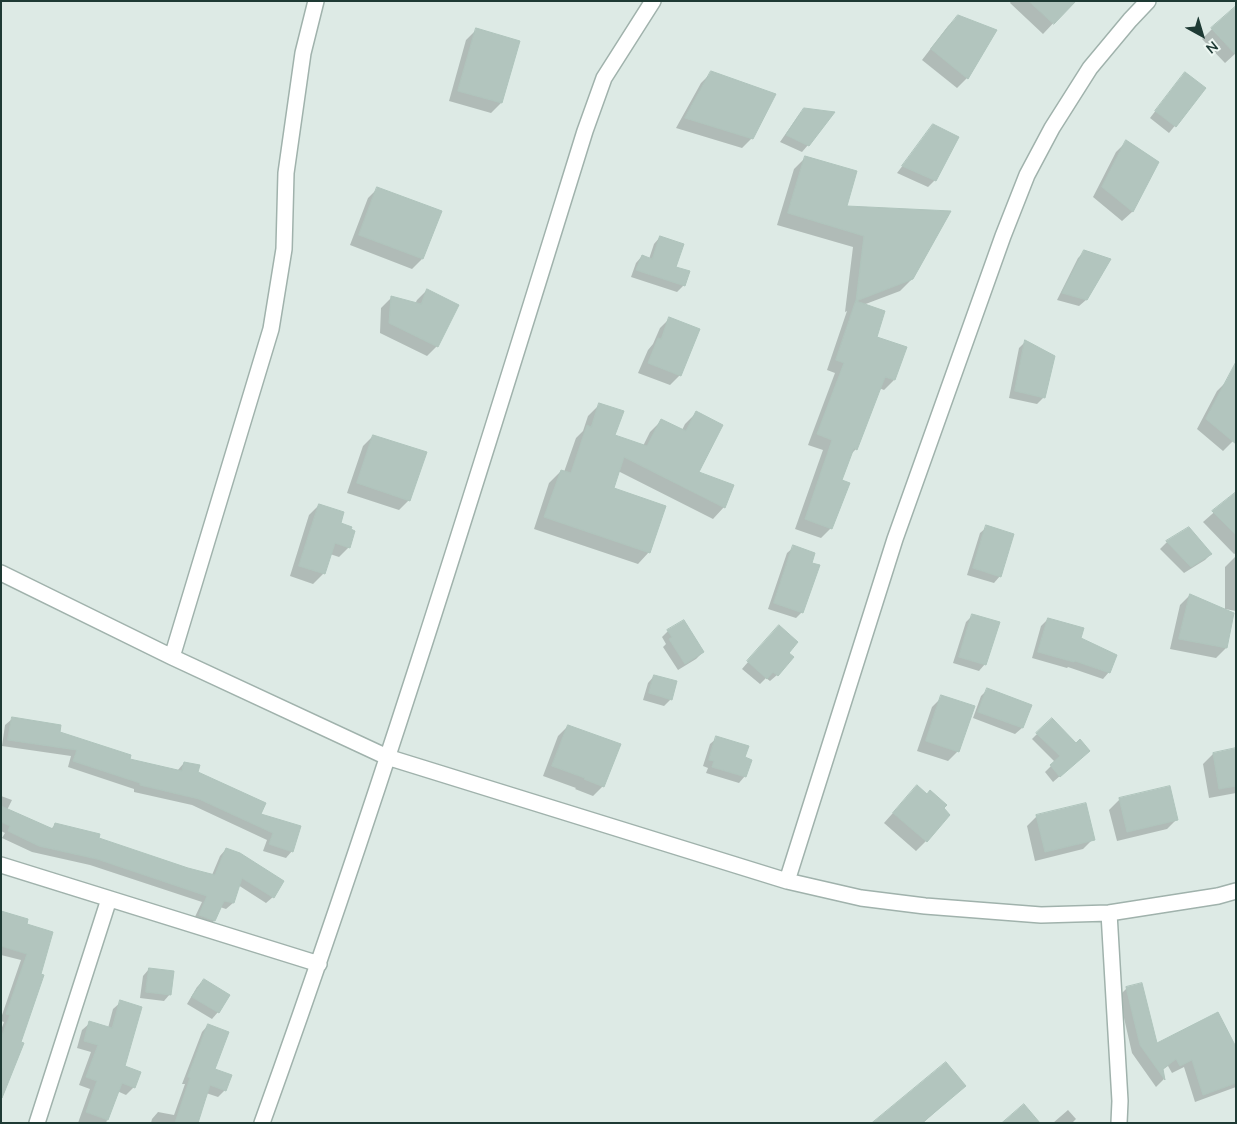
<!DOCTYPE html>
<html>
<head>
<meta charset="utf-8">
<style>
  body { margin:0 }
  #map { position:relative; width:1237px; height:1124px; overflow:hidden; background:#ddeae5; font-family:"Nunito Sans",sans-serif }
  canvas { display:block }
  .frame { position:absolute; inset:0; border:2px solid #1e3a34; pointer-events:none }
  .north { position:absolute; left:1177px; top:10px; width:50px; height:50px; -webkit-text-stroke:4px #edf7f2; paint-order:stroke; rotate:141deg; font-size:14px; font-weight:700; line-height:20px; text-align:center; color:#1e3a34 }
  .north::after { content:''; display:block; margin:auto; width:18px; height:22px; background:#1e3a34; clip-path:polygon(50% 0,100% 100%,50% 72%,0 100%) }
</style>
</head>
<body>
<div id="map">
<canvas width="1237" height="1124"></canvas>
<div class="frame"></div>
<div class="north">N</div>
</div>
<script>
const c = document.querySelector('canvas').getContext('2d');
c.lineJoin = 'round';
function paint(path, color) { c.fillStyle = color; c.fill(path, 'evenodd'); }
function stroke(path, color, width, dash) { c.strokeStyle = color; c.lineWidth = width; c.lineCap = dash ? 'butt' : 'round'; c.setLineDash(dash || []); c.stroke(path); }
paint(new Path2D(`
  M1011,1H1074L1043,34L1010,3Z
  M959,16L967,78L957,88L922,60L948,26Z
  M1212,29L1236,53L1225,63L1202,39Z
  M476,30L501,103L491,113L449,101L466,40Z
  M711,73L752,138L742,148L676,128L701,83Z
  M1179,80L1205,88L1169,133L1150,118Z
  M804,109L808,145L802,152L780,142L798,116Z
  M933,126L935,180L928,187L897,173Z
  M1126,142L1157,163L1132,212L1122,221L1093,197L1116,152Z
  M806,157L845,207L912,279L900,291L863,305L875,338L894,380L884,390L879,388L856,449L850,455L841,481L831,528L821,538L795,529L823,450L808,445L835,373L827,370L847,311L845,312L853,247L777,225L794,169Z
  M378,188L422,259L412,269L350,245L368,198Z
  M660,237L675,268L688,272L683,286L677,292L631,277L636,263L642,256L649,259L654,244Z
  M1085,251L1086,300L1079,306L1057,300L1078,258Z
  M427,290L437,346L427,356L380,333L381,308L391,298L415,304L417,300Z
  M670,318L680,375L670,385L638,373L648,350L653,344L660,328Z
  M1025,342L1044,397L1037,404L1009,398L1019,348Z
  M1227,381L1236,438L1223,451L1197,429L1217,391Z
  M600,404L614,436L643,446L650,432L662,420L682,430L685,424L696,413L698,472L724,507L713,519L618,471L612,489L649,552L638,564L534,529L549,483L561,471L564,472L576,438L583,431L588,416Z
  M373,436L409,500L399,510L347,493L363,446Z
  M1236,493V553L1234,554L1203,522Z
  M319,505L339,524L349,547L339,557L330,554L323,574L313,584L290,576L309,515Z
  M987,527L1000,576L994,583L967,575L980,533Z
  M1188,529L1211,554L1205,560L1184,573L1160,549L1167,542Z
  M794,547L802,612L796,618L768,609L787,553Z
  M1235,557L1236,611L1225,609V610L1226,648L1216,658L1170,649L1180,605L1190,595L1225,610V567Z
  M973,615L985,664L979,671L953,663L966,622Z
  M1048,619L1080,639L1109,672L1103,679L1068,667L1067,668L1032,658L1041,626Z
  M668,631L703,652L696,659L678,670L663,647L666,644L662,637Z
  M772,634L788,653L777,675L770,681L766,678L760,684L742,669Z
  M654,676L671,699L664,706L643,700L648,683Z
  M987,690L1030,706L1022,728L1015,734L973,718L981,696Z
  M942,697L958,751L948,761L917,751L932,707Z
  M12,719L59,733L128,760L177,771L184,763L259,814L292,851L286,858L263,851L267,840L192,805L134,792V789L68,767L71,756L2,746L5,725Z
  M1052,719L1083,756L1053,782L1045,772L1055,762L1032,739Z
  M568,726L603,786L593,796L575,789L576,788L543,776L558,736Z
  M717,738L745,776L739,783L706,773L708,768L703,766L710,744Z
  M1236,750V793L1209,798L1203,764L1213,754Z
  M1,796L12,800L7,810L51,829L55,825L188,869L212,875L220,856L226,849L273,897L266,903L238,885L233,903L226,909L220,907L214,921L207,927L193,921L202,902L90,865L32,852L2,838L5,833L1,831Z
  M907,797L926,841L916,851L884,823Z
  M1120,799L1177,819L1167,829L1117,841L1109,810Z
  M1037,816L1093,839L1083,849L1035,861L1027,826Z
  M1,912L25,925L52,933L20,1042L23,1044L1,1096V1030L4,1022L1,1021V1018L21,960L1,955Z
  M149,969L170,994L164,1001L140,998L143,976Z
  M204,980L218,1012L212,1019L187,1004L197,987Z
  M1127,988L1156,1045L1236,1049V1087L1195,1102L1184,1067L1172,1073L1168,1066L1162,1070L1164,1079L1156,1087L1132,1053L1119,996Z
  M121,1002L123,1067L134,1087L126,1095L117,1091L106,1123H78L90,1089L79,1085L91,1052L77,1048L82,1030L90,1023L108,1028L113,1009Z
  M208,1025L213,1070L225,1090L218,1097L206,1093L195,1123H151L152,1119L158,1112L174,1115L185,1084H182L202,1032Z
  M964,1086L923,1123H874Z
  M1068,1110L1076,1119L1072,1123H1053Z`), '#0003');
const building = new Path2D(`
  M1029,1H1076L1054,24Z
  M1236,6V55L1211,28Z
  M958,15L997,30L968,79L931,49Z
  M476,28L520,41L502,103L458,91Z
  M711,71L776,94L753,139L685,118Z
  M1185,72L1206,88L1176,127L1155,111Z
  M804,108L835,112L809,146L786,135Z
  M933,124L959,137L936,181L902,166Z
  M1126,140L1159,162L1133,212L1102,187Z
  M805,156L857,171L847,206L951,211L913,279L856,301L864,236L788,213Z
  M377,187L442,211L423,259L359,235Z
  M660,236L684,244L676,267L690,271L685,286L636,270L642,255L652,259Z
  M1084,250L1111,259L1087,300L1062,293Z
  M427,289L459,305L438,347L389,323L391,296L421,304Z
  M856,301L885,311L877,337L907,347L895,380L885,377L857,450L854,448L842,480L850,483L832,529L805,519L832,440L817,434L844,363L836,360Z
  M669,317L700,329L681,376L648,363L658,338L661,339Z
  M1025,340L1055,356L1045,398L1015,391Z
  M1236,362V444L1206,419Z
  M599,403L624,411L615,435L647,446L661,419L686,431L696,411L723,425L699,472L734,485L725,508L624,457L614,488L666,506L650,553L544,517L561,470L571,473L587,425L591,427Z
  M373,435L427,452L410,501L357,483Z
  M1236,492V535L1212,511Z
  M319,504L344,512L341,523L352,527L351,529L355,531L350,548L335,543L325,574L299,566Z
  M986,525L1014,534L1001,577L973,568Z
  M1189,527L1212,554L1191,567L1166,541Z
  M793,545L815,553L812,563L820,565L803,613L774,603Z
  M1190,594L1234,613L1227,648L1179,639Z
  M972,614L1000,622L986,665L959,657Z
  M1048,618L1084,628L1081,638L1117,655L1110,673L1075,661L1074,662L1038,652Z
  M684,620L704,652L685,664L669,639L672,637L667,630Z
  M779,625L798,642L789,653L794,657L778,676L773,672L767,679L747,661Z
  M654,675L677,681L672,700L649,693Z
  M987,688L1032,705L1023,728L978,712Z
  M941,695L975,706L959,752L926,741Z
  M12,717L61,725L60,732L131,755L130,759L182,771L184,762L200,765L198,772L266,803L261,814L301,826L293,852L269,844L273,833L199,799L140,785V783L73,761L77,750L8,740Z
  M1052,718L1076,743L1080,739L1090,751L1060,777L1050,765L1060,756L1036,733Z
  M568,725L621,744L604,787L584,779L585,778L552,766Z
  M716,736L749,746L745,757L752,760L746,777L712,767L714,761L709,760Z
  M1236,748V786L1219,789L1213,753Z
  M917,785L927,794L930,790L947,805L944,808L950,815L927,842L893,813Z
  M1170,786L1178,820L1127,832L1119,798Z
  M1086,803L1095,840L1045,852L1036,815Z
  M1,806L53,829L55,823L100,834L99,838L188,868L215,875L226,848L240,853L284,881L274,898L242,878L234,903L224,901L215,921L199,915L207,896L97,859L39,846L8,831L10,826L1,822Z
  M1,911L28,919L27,924L53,932L41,974L44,975L21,1042L24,1043L2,1098L1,1038L10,1015L6,1014L27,954L1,946Z
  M149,968L174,971L171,995L146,992Z
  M204,979L230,995L219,1013L192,997Z
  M1142,983L1157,1043L1218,1012L1236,1047V1083L1203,1095L1192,1060L1180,1066L1176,1059L1163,1069L1165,1080L1140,1045L1126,987Z
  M120,1000L142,1007L125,1066L141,1072L135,1088L122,1083L108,1120L86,1112L97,1081L86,1077L98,1045L84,1041L89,1021L112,1028Z
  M208,1024L229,1032L215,1069L232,1075L226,1091L210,1085L198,1123H175L190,1078L188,1077Z
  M946,1062L966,1086L922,1123H872Z
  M1024,1104L1040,1123H1002Z`);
paint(building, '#b2c5be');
stroke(building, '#afc4bc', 1);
const minor = new Path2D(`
  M1,573L172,657L387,757L787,881L861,898L925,906L1041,915L1109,913L1218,896L1236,891
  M172,657L271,329L284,249L286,173L303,53L316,1
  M1,865L319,964
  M787,881L895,539L1003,236L1027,175L1052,128L1090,68L1130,20L1148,1
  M1109,913L1120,1101L1119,1123
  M37,1123L109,899
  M262,1123C380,796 482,463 585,131L604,78L653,1`);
stroke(minor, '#a0b2ac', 18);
stroke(minor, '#fff', 15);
</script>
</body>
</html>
